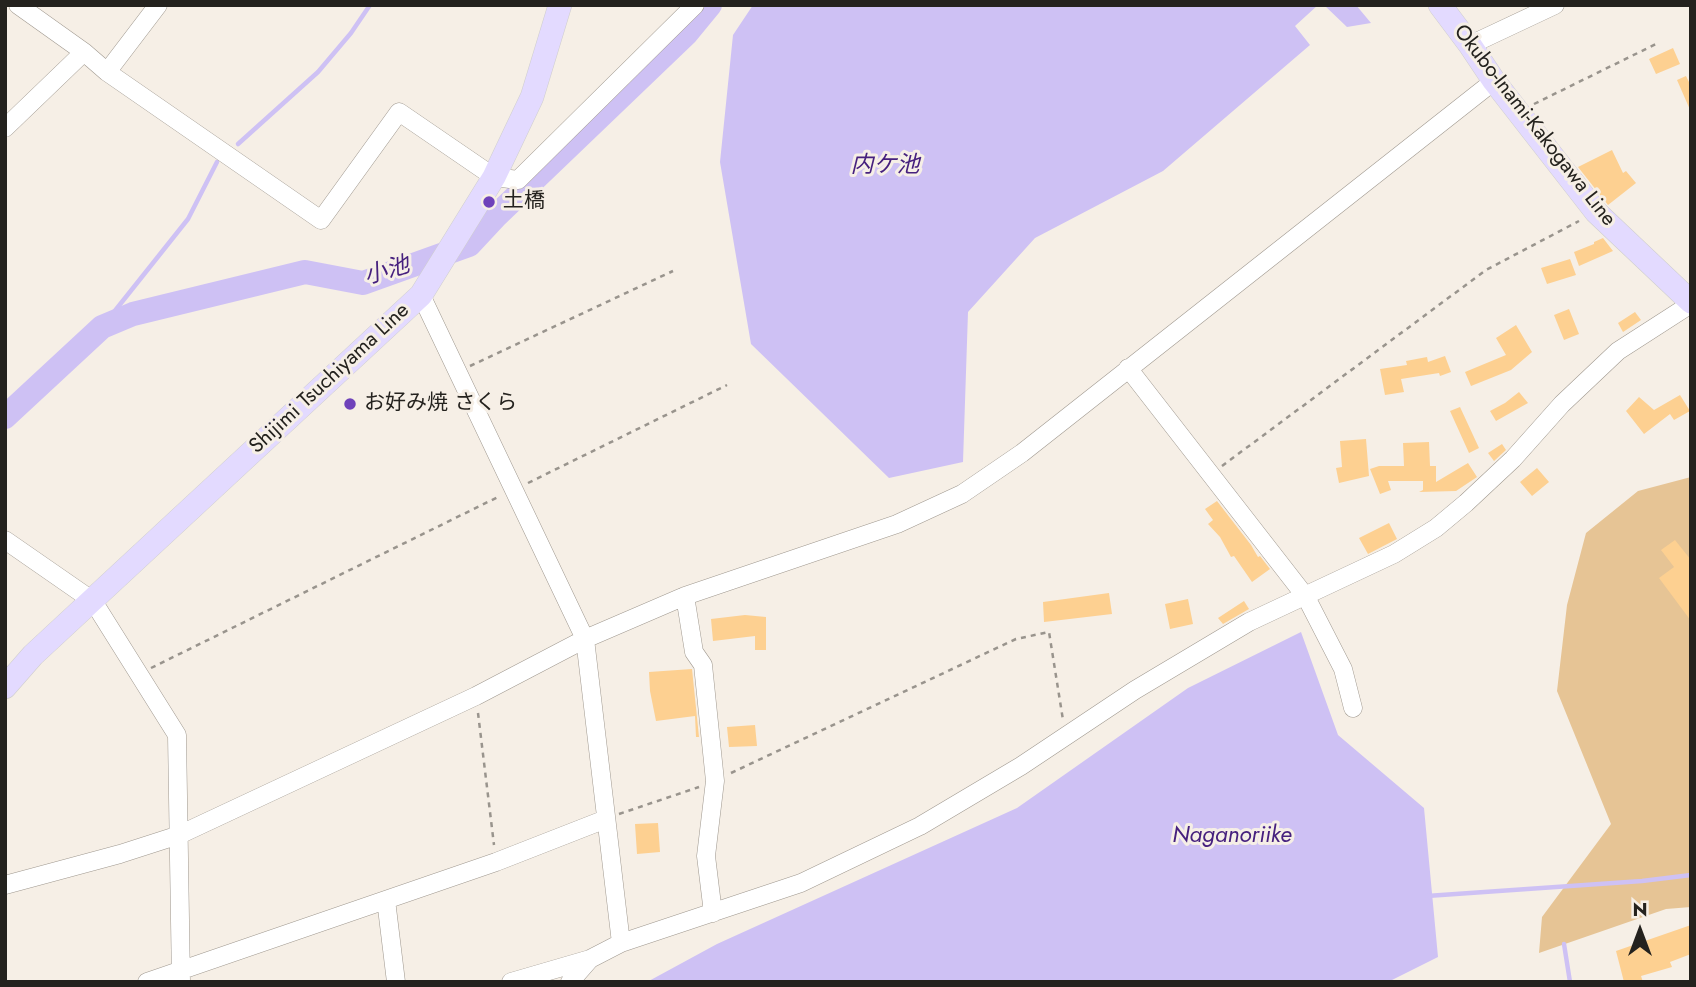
<!DOCTYPE html>
<html>
<head>
<meta charset="utf-8">
<style>
  body { margin:0 }
  #map { position:relative; width:1696px; height:987px; overflow:hidden; background:#f6efe6; font-family:Jost,sans-serif }
  canvas { display:block }
  .frame { position:absolute; inset:0; border:7px solid #24221e; pointer-events:none }
  .north { position:absolute; left:1605px; top:896px; width:70px; height:70px; -webkit-text-stroke:5px #f6efe6; paint-order:stroke; rotate:0deg; font-size:19px; font-weight:700; line-height:28px; text-align:center; color:#24221e }
  .north::after { content:''; display:block; margin:auto; width:24px; height:32px; background:#24221e; clip-path:polygon(50% 0,100% 100%,50% 72%,0 100%) }
</style>
</head>
<body>
<div id="map">
<canvas width="1696" height="987"></canvas>
<div class="frame"></div>
<div class="north">N</div>
</div>
<script>
const c = document.querySelector('canvas').getContext('2d');
c.lineJoin = 'round';
function paint(path, color) { c.fillStyle = color; c.fill(path, 'evenodd'); }
function stroke(path, color, width, dash) { c.strokeStyle = color; c.lineWidth = width; c.lineCap = dash ? 'butt' : 'round'; c.setLineDash(dash || []); c.stroke(path); }
function drawText(font, color, halo, rows, align = 'center') {
  c.font = font + ' Jost,"Noto Sans JP",sans-serif'; c.lineWidth = 6; c.setLineDash([]); c.textBaseline = 'middle'; c.strokeStyle = halo; c.fillStyle = color; for (const [text, x, y, turn = 0] of rows) {
    c.save(); c.translate(x, y); c.rotate((+turn || 0) * Math.PI / 180); c.textAlign = isNaN(turn) ? turn : align; if (halo) c.strokeText(text, 0, 0); c.fillText(text, 0, 0); c.restore();
  }
}
paint(new Path2D(`
  M1691,477V907L1666,909L1539,953L1542,917L1611,824L1557,691L1567,605L1586,533L1638,491Z`), '#e6c495');
paint(new Path2D(`
  M753,5H1318L1295,26L1310,45L1163,171L1035,238L968,312L963,462L889,478L751,344L720,162L733,35Z
  M1324,5H1356L1371,23L1347,27Z
  M1301,632L1338,735L1424,808L1438,957L1388,982H647L717,944L1017,808L1188,688Z`), '#cec1f4');
stroke(new Path2D(`
  M238,144L318,72L351,33L370,5
  M102,327L188,219L217,162
  M1427,896L1642,881L1691,875
  M1564,944L1570,982`), '#cec1f4', 4.5);
stroke(new Path2D(`
  M5,417L102,327L133,314L305,272L363,283L469,245L496,216L687,33L710,5`), '#cec1f4', 24);
paint(new Path2D(`
  M1673,48L1680,64L1656,74L1649,59Z
  M1686,76L1691,86V112L1677,80Z
  M1612,150L1623,173L1626,171L1636,183L1608,205L1578,167Z
  M1603,238L1613,251L1579,266L1574,252L1594,244V242Z
  M1570,259L1576,275L1547,284L1541,268Z
  M1569,309L1579,334L1564,340L1554,315Z
  M1635,312L1641,320L1623,332L1618,323Z
  M1516,325L1532,352L1511,370L1471,386L1465,372L1506,355L1496,338Z
  M1445,356L1451,372L1440,376L1439,373L1401,379L1404,392L1385,395L1380,369L1407,365L1406,361L1427,357L1428,362Z
  M1519,392L1528,403L1496,421L1490,411L1505,403Z
  M1680,395L1690,411L1674,420L1670,414L1644,434L1626,411L1639,397L1654,410Z
  M1460,407L1479,448L1469,453L1450,411Z
  M1366,439L1369,476L1339,483L1336,468L1342,467L1340,441Z
  M1429,442L1430,466H1436V482L1468,463L1477,477L1456,491L1419,492L1423,490V481H1388L1391,490L1380,494L1370,469L1379,466H1404L1403,443Z
  M1502,444L1506,450L1494,461L1488,453Z
  M1537,468L1549,482L1532,496L1520,482Z
  M1217,501L1251,545L1258,557L1260,556L1270,569L1252,582L1234,556L1231,557L1220,537L1208,524L1213,520L1205,509Z
  M1389,523L1397,539L1368,554L1359,538Z
  M1675,540L1691,560V621L1659,578L1674,567L1661,550Z
  M1109,593L1112,614L1044,622L1043,602Z
  M1188,599L1193,624L1170,629L1165,604Z
  M1244,601L1249,609L1223,624L1218,618Z
  M745,615L766,617V650H755V636L713,641L711,619Z
  M692,669L699,737H696L695,716L656,721L650,691L649,672Z
  M755,725L757,746L729,747L727,727Z
  M658,823L660,852L637,854L635,824Z
  M1691,925V954L1670,962L1672,967L1641,976L1643,982H1624L1616,951Z`), '#fdd091');
const minor = new Path2D(`
  M18,5L84,52L107,72L321,220L399,112L494,177L518,180L695,5
  M1470,45L1555,5
  M107,72L158,5
  M5,128L84,52
  M421,295L585,639L621,943
  M1128,368L1306,597L1343,669L1353,708
  M5,540L93,601L177,735L181,982
  M685,596L694,652L703,665L715,781L706,856L713,913
  M5,885L120,854L179,835L476,696L585,639L685,596L897,524L962,494L1022,453L1494,81
  M386,900L396,982
  M147,982L496,862L606,819
  M511,982L590,959L621,943L801,883L920,826L1021,766L1135,690L1249,622L1394,554L1436,528L1466,503L1513,459L1562,404L1618,351L1691,304
  M570,982L590,959`);
const major = new Path2D(`
  M1440,5L1470,45L1494,81L1596,212L1691,302
  M5,687L33,655L421,295L494,177L532,97L560,5`);
stroke(minor, '#9f988f', 19);
stroke(major, '#cfcece', 24);
stroke(new Path2D(`
  M1534,104L1656,44
  M470,366L673,271
  M1222,466L1486,270L1579,221
  M528,483L727,385
  M151,668L500,496
  M478,713L494,845
  M731,773L1016,639L1049,632L1063,720
  M619,814L699,787`), '#99948d', 2.5, [5, 5]);
stroke(minor, '#fff', 18);
stroke(major, '#e3daff', 23);
for (const [x, y, r, color] of [
  [489,202,7,"#6f42ba"],
  [350,404,7,"#6f42ba"]
]) { const dot = new Path2D(); dot.arc(x, y, r, 0, 2 * Math.PI); c.fillStyle = color; c.fill(dot); stroke(dot, '#f6efe6', 2.5); }
drawText('21px', '#24221e', '#f6efe6', [
  ["Okubo-Inami-Kakogawa Line",1534,126,52],
  ["Shijimi Tsuchiyama Line",330,379,-43]
]);
drawText('21px', '#24221e', '#f6efe6', [
  ["土橋",503,202],
  ["お好み焼 さくら",364,404]
], 'left');
drawText('italic 23px', '#46207e', '#f6efe6', [
  ["内ケ池",885,166],
  ["小池",387,272,-16],
  ["Naganoriike",1232,836]
]);
</script>
</body>
</html>
